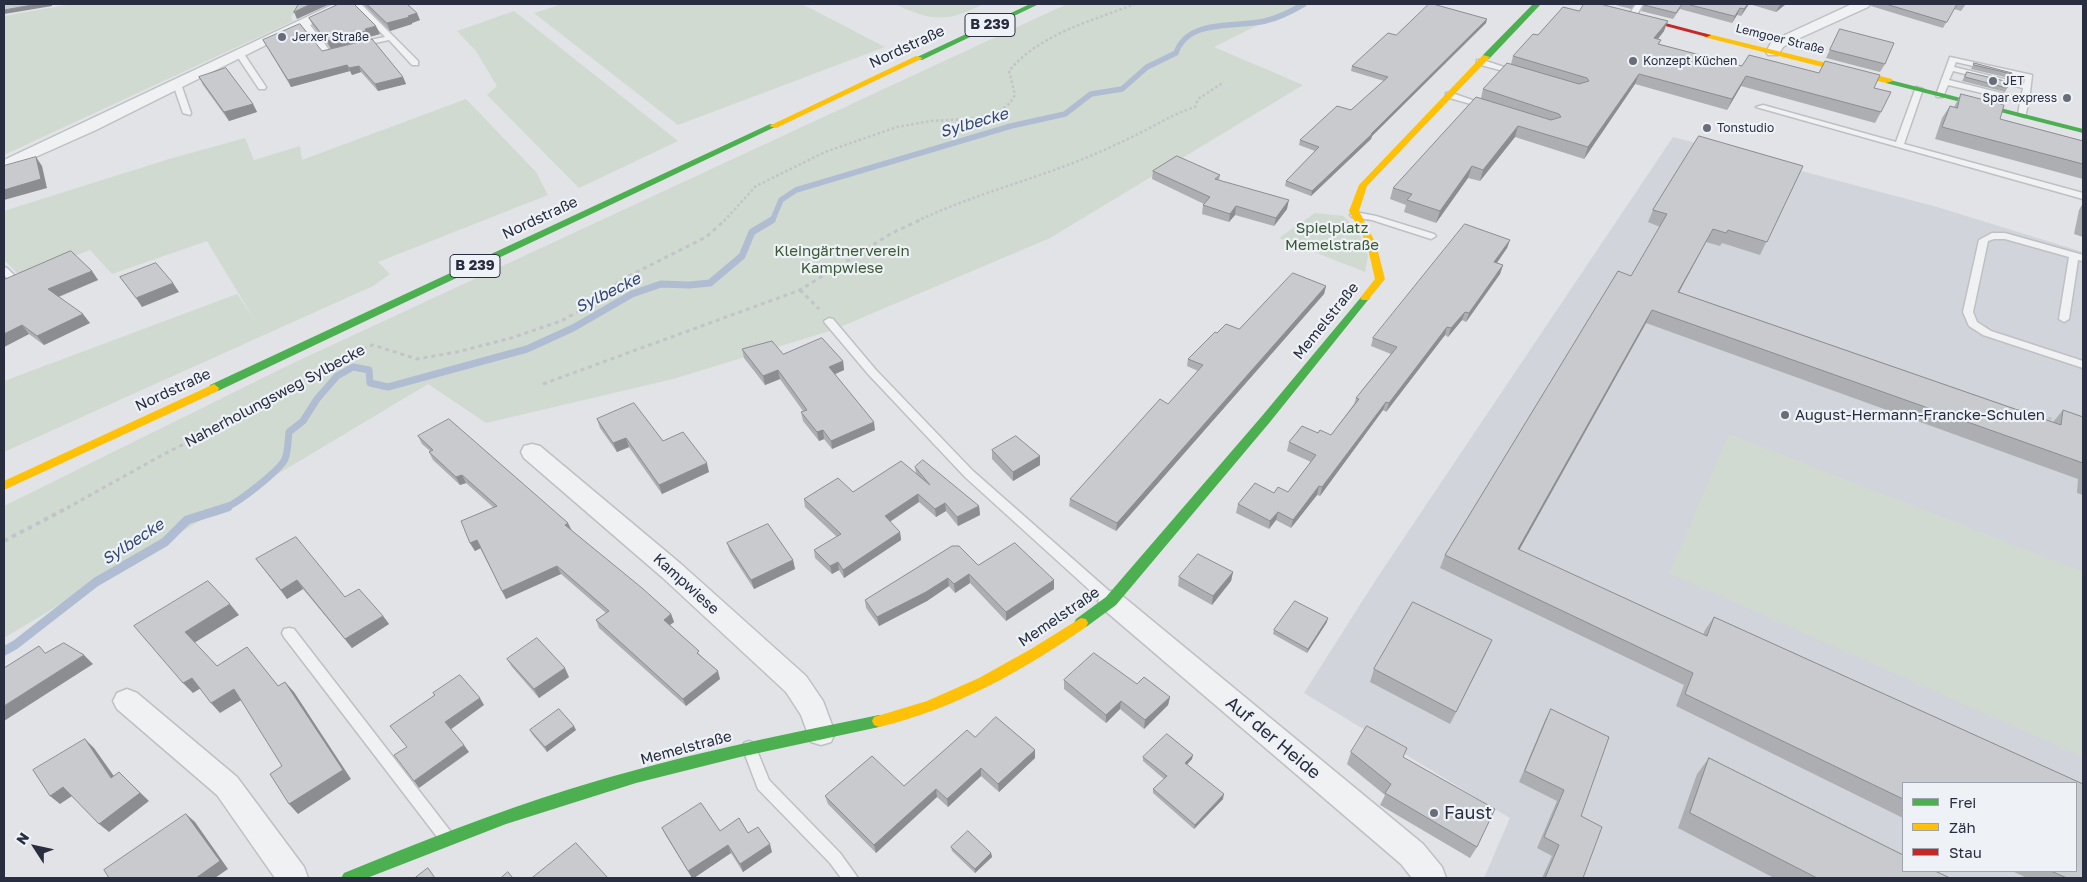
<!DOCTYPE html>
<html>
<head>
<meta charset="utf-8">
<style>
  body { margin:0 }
  #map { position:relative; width:2087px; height:882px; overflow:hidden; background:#e1e3e6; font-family:"Golos Text",sans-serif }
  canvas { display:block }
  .frame { position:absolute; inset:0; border:5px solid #282e3f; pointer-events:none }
  .legend { position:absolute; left:1902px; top:782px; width:175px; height:90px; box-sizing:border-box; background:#eef1f6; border:1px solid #9fa3ad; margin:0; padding:6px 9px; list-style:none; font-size:15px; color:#282e3f }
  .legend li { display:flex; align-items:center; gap:10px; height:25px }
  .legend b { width:25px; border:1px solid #9fa3ad }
  .north { position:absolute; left:10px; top:822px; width:50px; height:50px; -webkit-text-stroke:4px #eef1f6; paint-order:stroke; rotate:305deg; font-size:14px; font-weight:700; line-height:20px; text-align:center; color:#282e3f }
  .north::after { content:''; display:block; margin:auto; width:18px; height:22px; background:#282e3f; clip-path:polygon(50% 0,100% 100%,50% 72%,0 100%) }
</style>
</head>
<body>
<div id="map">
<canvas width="2087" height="882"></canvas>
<div class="frame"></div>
<ul class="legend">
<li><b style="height:6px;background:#4caf50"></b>Frei</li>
<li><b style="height:6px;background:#ffc107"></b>Zäh</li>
<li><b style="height:6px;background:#c62828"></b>Stau</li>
</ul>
<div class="north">N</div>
</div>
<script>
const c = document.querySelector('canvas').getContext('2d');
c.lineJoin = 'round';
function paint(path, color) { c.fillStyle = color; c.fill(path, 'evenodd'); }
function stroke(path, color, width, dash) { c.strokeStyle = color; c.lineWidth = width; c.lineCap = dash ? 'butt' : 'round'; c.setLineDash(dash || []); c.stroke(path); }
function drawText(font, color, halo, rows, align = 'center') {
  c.font = font + ' "Golos Text",sans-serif'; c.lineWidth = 4.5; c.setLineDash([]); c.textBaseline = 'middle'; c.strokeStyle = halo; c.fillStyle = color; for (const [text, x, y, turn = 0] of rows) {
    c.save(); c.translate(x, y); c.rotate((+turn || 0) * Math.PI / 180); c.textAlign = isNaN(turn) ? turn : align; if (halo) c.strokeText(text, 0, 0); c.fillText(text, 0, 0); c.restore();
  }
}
paint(new Path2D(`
  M1673,137L1937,207L2083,252V878H1484L1510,818L1304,693L1377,578ZM1903,783H2076V871H1903Z`), '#d1d4db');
paint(new Path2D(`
  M72,4H301L291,17L293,21L4,155V16Z
  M562,4H802L885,47L678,125L534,13Z
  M894,4H984C945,23 932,21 894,4Z
  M1067,4H1300L1214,47L1303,85L1050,238L833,330L673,379L486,423L428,384L4,638V506L289,365Z
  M514,11L678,141L579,188L487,95L497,86L476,51L457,31Z
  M466,99L536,172L548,195L378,262L390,274L373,286L4,452V381L237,294L254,319L207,241L112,274L90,250L21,277L4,260V211L169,159L245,138L254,160L300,146L302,160Z
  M1315,213L1343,216L1358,230L1368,256L1365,272L1279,238Z
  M1729,434L2083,572V757L1669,573Z`), '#d0dad1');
stroke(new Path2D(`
  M770,221L773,219L781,200L796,190L1011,126L1065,114L1091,94L1122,89L1147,67L1176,53C1188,18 1236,28 1265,21C1279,18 1292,11 1304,4`), '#afbcd1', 5.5);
stroke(new Path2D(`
  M224,508C236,505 280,470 285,459C288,452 288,440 289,432L303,421L317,399L337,376L353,367L369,370L370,383L388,387L527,349L573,328L632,294L661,284L689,285L710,283L742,256L752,232L772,220`), '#afbcd1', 7);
stroke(new Path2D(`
  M4,651L15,645L96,582L165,542L187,520L228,507`), '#afbcd1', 9);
const lane = new Path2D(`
  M354,4H361L418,61V65H412L389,40L356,47V43L385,37Z
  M1636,4H1643L1635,18H1629L1628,16Z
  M301,21H307L330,51L342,49V53L325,56L301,25Z
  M236,51H242L266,87L265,89H259L235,53Z
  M1950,57L2032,75L2029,101L2025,117L2018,115L2020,102L1948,85L1943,97H1937L1936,95ZM1956,62L2025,78L2024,84L1954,67ZM1953,71L2023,88L2021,98L1949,80Z
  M1477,60H1483L1519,72L1515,74L1477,64Z
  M174,82L181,84L191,113L190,115L183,113L173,84Z
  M1916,87L1923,89L1904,144L2083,193V199L1756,107L1763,105L1896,142Z
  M1446,93H1452L1489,106L1485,108L1446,97Z
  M1355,212L1376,216L1434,234L1436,236L1431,239L1372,220L1352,217L1350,215Z
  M1992,233H2005L2083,255V261L2078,260L2069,319L2064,322L2059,319L2069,257L2005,239H1994L1988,241L1973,312L1977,322L1991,331L2083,361V368L1983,335L1969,326L1963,312L1979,240Z
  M4,267L7,268L15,276L13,278H7L4,275Z
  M829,318L833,319L876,370L973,471L1116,597L1117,601L1116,605L1111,606L1106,605L965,477L868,374L825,323L824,321Z
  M289,628L294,629L451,832L454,837L451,842L446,844L441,842L284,637L282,633L284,629Z
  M749,741L754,743L769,780L840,853L858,878H841L830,863L758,789L742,747L744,743Z`);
const street = new Path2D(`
  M334,4H352L350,7L264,46L96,130L4,171V160Z
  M1852,4H1870L1868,7L1791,42L1783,47L1778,55H1768L1766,52L1772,41Z
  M532,444L540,446L681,564L806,676L823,701L835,733L831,742L821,745L811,742L801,715L786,692L663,578L524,458L521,452L524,446Z
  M1111,591L1120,594L1423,844L1442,867L1446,878H1412L1401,864L1102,608L1098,601L1102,594Z
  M127,689L137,693L237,777L304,867L308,878H275L217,795L117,709L113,701L117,693Z`);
stroke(lane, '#bec0c3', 3);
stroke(street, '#bec0c3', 3);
stroke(new Path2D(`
  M724,221L756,186L825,152L897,127L931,121L982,118L1000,111L1010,103L1015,95L1009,71C1039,34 1092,21 1135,4
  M917,221C972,195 1032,180 1088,157C1107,149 1126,140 1144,131C1161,122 1176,113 1195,107L1198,99L1224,82`), '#c2c4c9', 2.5, [2.5, 2.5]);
stroke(new Path2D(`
  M800,290L819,309
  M543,384L800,290L892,233L920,220
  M2017,411L2030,412L2057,421
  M67,508L164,454L281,396L344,356L373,345L417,359L457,352L511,338L561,321L579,311L623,279L706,237L725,220`), '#c2c4c9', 3, [4, 4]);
stroke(new Path2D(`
  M4,541L69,507`), '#c2c4c9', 4, [4.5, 4.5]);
paint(lane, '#f0f1f2');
paint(street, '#f0f1f2');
paint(new Path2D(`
  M1030,4H1039L922,60L915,58Z
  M1533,4H1541L1489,59H1483V55Z
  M1886,79L2083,129V133L1886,83Z
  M770,124L777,126L218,391H210L209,388L210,385Z
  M1365,295L1370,298L1368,300L1270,422L1116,605L1086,627L1081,628L1076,627L1074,623L1076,619L1106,597L1262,416L1362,296Z
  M879,715L884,717L886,721L884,725L879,727L740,757L636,783L506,824L367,878H341L344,873C418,843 493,813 570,789C672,757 775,736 879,715Z`), '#4caf50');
paint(new Path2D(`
  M1704,33L1892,79L1893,81L1886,83L1704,37Z
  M1483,55L1490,57L1367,186L1359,211L1376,244L1385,279L1368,300H1362L1360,298L1375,279L1367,244L1349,211L1359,185Z
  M916,56L923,58L776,128L769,126Z
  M214,384L219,388L218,391L4,490V481Z
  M1081,618L1086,619L1088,623L1086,627C1022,671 955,709 879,727L874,725L872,721L874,717L927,701L979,678L1031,649Z`), '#ffc107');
paint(new Path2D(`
  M1582,4H1593L1711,35L1707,37Z`), '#c62828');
paint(new Path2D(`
  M363,4H407L420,20L412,23V24L390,31Z
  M1612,4H1635L1631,9Z
  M1644,4H1786L1776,12L1749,4L1741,16L1737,15L1732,23L1680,9L1673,19L1641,11Z
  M1870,4H1966L1961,11L1954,9L1943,28L1871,6Z
  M309,18L380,34L369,37L370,39L331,49L313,26Z
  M1486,23L1372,136L1371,139L1311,196L1285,186L1286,181L1315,151L1299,145L1300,140L1351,110L1384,81L1351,71L1352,66L1396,35Z
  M1840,29L1885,64L1880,72L1826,58Z
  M1664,31L1658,39L1661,40L1659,44L1742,66L1874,88L1881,112L1875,123L1741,86L1727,110L1635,84L1584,159L1515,137L1480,181L1468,178L1436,223L1404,212L1406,205L1390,199L1393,188L1481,98L1483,89L1511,64L1513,56L1538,35Z
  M263,40L322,51L403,77L406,84L378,91L361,72L352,75L350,71L291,87Z
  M1974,63L2012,74L2009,78L1971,69Z
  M1967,72L2007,88L2005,92L1962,81Z
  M199,77L253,104L257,112L229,121L203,85Z
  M1961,94L2000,119L2083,141V179L1935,139L1942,118L1950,106L1954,107Z
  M1699,136L1803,166L1760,255L1722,243L1720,246L1706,242L1679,292L2053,422L2063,410L2083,417V495L2077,493L2078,479L1646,323L1519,550L1703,635L1705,630L1714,617L2083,784V878H2027L2012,871H2076V783H1903V818L1676,706L1684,685L1440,568L1445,555L1618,271L1631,276L1660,227L1648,222L1653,210Z
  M1153,171L1220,175L1219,180L1287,209L1274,226L1235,215L1229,222L1202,214L1203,205L1204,204L1152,179Z
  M2083,203V237L2074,234L2079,210Z
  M1510,240L1507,248L1497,263L1503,265L1500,274L1466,322L1462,320L1448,337L1445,335L1386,412L1383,410L1320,496L1317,495L1291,528L1276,520L1269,529L1236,513L1238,504L1274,493L1288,492L1311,462L1287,451L1289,442L1318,433L1331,435L1354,404L1356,398L1391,354L1371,346L1373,338Z
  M92,271L98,280L59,297L90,323L44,345L29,334L4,347V280Z
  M1326,286L1324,294L1116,531L1069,506L1070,499L1168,404L1198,371L1187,366L1188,359L1217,333L1239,329Z
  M742,349L843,361L844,370L835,374L875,430L832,449L824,439L819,441L803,421L801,412L803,411L780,379L765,385L744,358Z
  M597,419L663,441L709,472L662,494L629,447L617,452L600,428Z
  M418,436L572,531L671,614L674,622L670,625L702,657L720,679L686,706L599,628L596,620L606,613L561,574L506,599L480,548L475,551L470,543L493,507L466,483L460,485L433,460L429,452L430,451L422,444Z
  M992,450L1040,456V465L1013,481L992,459Z
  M915,467L979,506L980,515L958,526L946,511L936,517L919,502L890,522L900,532L901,540L844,578L839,570L832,574L815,558L814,550L837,537L805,507L804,499L853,492L916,473Z
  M727,543L793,560L795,569L754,589L730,552Z
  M256,559L345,597L383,616L389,624L352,648L303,589L287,599Z
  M978,565L1054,580V589L1006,621L970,583L955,593L949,586L927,601L879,626L866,608L865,600Z
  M1233,572L1231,581L1212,605L1178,586L1179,577Z
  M1327,622L1307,653L1273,634L1274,630Z
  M1486,653L1450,724L1370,682L1374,669Z
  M507,659L569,677L539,698L512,667Z
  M1064,680L1137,684L1170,697L1168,705L1144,729L1120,709L1106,723L1064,689Z
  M1551,709L1581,816L1583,878H1542L1552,856L1537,848L1557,801L1519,782L1545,720Z
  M530,730H576L547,752L532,734Z
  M975,737L1035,758L999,792L981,776L948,807L937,797L876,853L828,804L825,796L904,786Z
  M1351,752L1403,757L1477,847L1470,858L1380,805L1385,795L1347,764Z
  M1143,757L1192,759L1187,764L1223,799L1194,829L1153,793V789L1164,779L1143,761Z
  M1709,758L1950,878H1774L1678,828L1697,774Z
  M662,828L720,831L748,833L772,852L743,872L731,853L694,878H692L666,836Z
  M951,847L991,853L992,857L975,873L952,851Z`), '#acaeb1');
paint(new Path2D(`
  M38,4H52V6L4,14V10Z
  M311,4H330L297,19L294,12Z
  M1748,4H1749L1741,16L1744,9Z
  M1781,4H1786L1776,12L1779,6Z
  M1740,8L1737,15L1732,23L1735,16Z
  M417,13L420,20L412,23V24L390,31L387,23Z
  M1487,19L1486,23L1372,136L1371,139L1311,196L1312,191Z
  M1668,21L1664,31L1650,49L1654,38Z
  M376,26L380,34L369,37L370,39L331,49L327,41Z
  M347,65L350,71L291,87L288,80Z
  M359,66L361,72L352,75L349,68Z
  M1639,74L1635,84L1584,159L1588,147Z
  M1746,76L1741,86L1727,110L1732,99Z
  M403,77L406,84L378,91L375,84Z
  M253,104L257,112L229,121L224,112Z
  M1518,126L1515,137L1480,181L1483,170Z
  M36,157L42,166L47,188L4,200V190Z
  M1472,166L1468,178L1436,223L1440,211Z
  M1289,200L1287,209L1274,226L1276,218Z
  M1236,206L1235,215L1229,222L1230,214Z
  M1713,229L1706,242L1672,305L1678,292Z
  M1510,240L1507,248L1491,271L1494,262Z
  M1503,265L1500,274L1466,322L1469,313Z
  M92,271L98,280L55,298L48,289Z
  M173,283L179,292L142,307L136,298Z
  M1326,286L1324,294L1116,531L1117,523Z
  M1652,310L1646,323L1512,563L1518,549Z
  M1465,312L1462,320L1448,337L1451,328Z
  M83,314L90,323L44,345L37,336Z
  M22,325L29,334L4,347V334Z
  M1447,327L1445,335L1386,412L1389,403Z
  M843,361L844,370L831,376L829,367Z
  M778,370L780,379L765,385L763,376Z
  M1386,402L1383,410L1320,496L1322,487Z
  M874,422L875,430L832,449L831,441Z
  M823,430L824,439L819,441L817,432Z
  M626,438L629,447L617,452L613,443Z
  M1040,456V465L1013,481V472Z
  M707,463L709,472L662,494L659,485Z
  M462,475L466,483L460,485L456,477Z
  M1319,486L1317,495L1291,528L1293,520Z
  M918,494L919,502L886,524L885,516Z
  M945,503L946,511L936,517L935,509Z
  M979,506L980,515L958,526L957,517Z
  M1278,512L1276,520L1269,529L1270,521Z
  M568,523L572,531L565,525Z
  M900,532L901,540L844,578L843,570Z
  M477,540L481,548L475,551L470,543Z
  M793,560L795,569L754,589L751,580Z
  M838,562L839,570L832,574L830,566Z
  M557,566L561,574L506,599L502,591Z
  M1233,572L1231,581L1212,605L1213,596Z
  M969,574L970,583L955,593L954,584Z
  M948,578L949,586L927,601L879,626L877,617Z
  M297,580L303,589L287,599L281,590Z
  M1054,580V589L1006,621V612Z
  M230,604L239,615L194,643L185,632Z
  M671,614L674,622L667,627L664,620Z
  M383,616L389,624L352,648L345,639Z
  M1328,618L1327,622L1307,653L1308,649Z
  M1492,640L1486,653L1450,724Z
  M84,655L93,664L4,721V706Z
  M565,668L569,677L539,698L534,689Z
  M718,671L720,679L686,706L683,699Z
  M192,678L201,688L193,693L183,683Z
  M285,682L294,692L351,779L298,814L289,804Z
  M234,689L243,699L220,713L211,703Z
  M1170,697L1168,705L1144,729L1145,720Z
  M480,698L484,705L450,730L445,722Z
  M1121,701L1120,709L1106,723V715Z
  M574,726L576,730L547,752L545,747Z
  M85,739L94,748L121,786L111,778Z
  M464,745L469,752L419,788L414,781Z
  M1035,750V758L999,792L998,784Z
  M1193,755L1192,759L1185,767V763Z
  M981,768V776L948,807L947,799Z
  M119,772L149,801L109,832L99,824Z
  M63,787L72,796L60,804L50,796Z
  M936,789L937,797L876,853L874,845Z
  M1224,794L1223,799L1194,829L1195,825Z
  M186,814L195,822L228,869L215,878H196Z
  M770,844L772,852L743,872L740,864Z
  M728,845L731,853L694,878H692L688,871Z
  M991,853L992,857L975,873V869Z`), '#8c8d90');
const building = new Path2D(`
  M4,4H38L4,10Z
  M299,4H311L294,12Z
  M339,4H354L376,26L365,29L366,31L327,41L309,18Z
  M367,4H407L417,13L408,16L410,17L387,23Z
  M1429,4H1433L1487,19L1371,134H1372L1312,191L1286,181L1319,147L1300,140L1337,106L1351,110L1388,77L1352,66L1388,33L1396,35Z
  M1584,4H1600L1668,21L1654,38L1661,40L1658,44L1742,66L1749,55L1819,73L1825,61L1880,75L1874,88L1891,92L1881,112L1746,76L1732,99L1639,74L1588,147L1518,126L1483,170L1472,166L1440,211L1407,200L1412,194L1393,188L1476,97L1551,120L1561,117L1559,114L1483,89L1507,63L1579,84L1589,81L1587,78L1513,56L1533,34L1538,35L1563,7L1579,11Z
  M1644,4H1682L1676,13L1644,5Z
  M1687,4H1748L1744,9L1740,8L1735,16Z
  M1886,4H1957L1947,22Z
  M300,24L322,51L372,39L403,77L375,84L359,66L349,68L347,65L288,80L263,40Z
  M1840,29L1894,43L1885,64L1830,50Z
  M1974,63L2012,73V74L1974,65Z
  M226,68L253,104L224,112L199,77Z
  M1967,72L2009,82L2007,88L1965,77Z
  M1961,94L2004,105L2000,119L2083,141V164L1942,127L1950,106L1957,108Z
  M1699,136L1803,166L1767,242L1728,230L1726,233L1713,229L1678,292L2061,425L2063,410L2083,417V463L1652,310L1518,549L1707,636L1714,617L2083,784V878H2067L2051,871H2076V783H1903V799L1685,694L1693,673L1445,555L1618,271L1631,276L1667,214L1653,210Z
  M1177,156L1220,175L1215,179L1289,200L1276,218L1236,206L1230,214L1203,205L1210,197L1153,171Z
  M36,157L41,179L4,190V166Z
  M1465,224L1510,240L1494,262L1503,265L1469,313L1465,312L1451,328L1447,327L1389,403L1386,402L1322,487L1319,486L1293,520L1278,512L1270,521L1238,504L1255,483L1274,493L1278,487L1288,492L1316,455L1289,442L1302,426L1318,433L1320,430L1331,435L1359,399L1356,398L1397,347L1373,338Z
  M71,251L92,271L48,289L83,314L37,336L22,325L4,334V280Z
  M156,263L173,283L136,298L120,277Z
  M1293,273L1326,286L1117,523L1070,499L1160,399L1168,404L1203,365L1188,359L1215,332L1217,333L1226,324L1239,329Z
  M822,338L843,361L829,367L874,422L831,441L823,430L817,432L801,412L807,410L778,370L763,376L742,349L772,341L783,354Z
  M634,403L663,441L683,432L707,463L659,485L626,438L613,443L597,419Z
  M449,419L568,523L565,525L642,588L671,614L664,620L699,651L697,653L718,671L683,699L596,620L609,611L557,566L502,591L477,540L470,543L461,521L497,506L462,475L456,477L429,452L433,450L418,436Z
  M1016,436L1040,456L1013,472L992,450Z
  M923,460L979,506L957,517L945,503L935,509L918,494L885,516L900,532L843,570L838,562L830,566L814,550L841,534L804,499L838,478L853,492L901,461L930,485L915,467Z
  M768,524L793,560L751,580L727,543Z
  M296,537L345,597L359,589L383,616L345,639L297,580L281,590L256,559Z
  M1015,543L1054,580L1006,612L969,574L954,584L948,578L926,592L877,617L865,600L952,546H959L978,565Z
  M1198,554L1233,572L1213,596L1179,577Z
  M208,581L230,604L185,632L217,666L247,647L278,686L285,682L343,770L289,804L270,774L282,766L234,689L211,703L192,678L183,683L134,626Z
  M1295,601L1328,618L1308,649L1274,630Z
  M1413,602L1492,640L1456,712L1374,669Z
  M537,638L565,668L534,689L507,659Z
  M64,643L84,655L4,706V668L39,646L45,653Z
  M1094,653L1137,684L1144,677L1170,697L1145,720L1121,701L1106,715L1064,680Z
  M460,675L480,698L445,722L464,745L414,781L394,755L407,747L390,726L435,695L433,693Z
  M559,709L574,726L545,747L530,730Z
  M1551,709L1609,737L1581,816L1602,827L1583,878H1545L1559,845L1544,837L1564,790L1525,771Z
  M996,717L1035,750L998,784L981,768L947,799L936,789L874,845L825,796L872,756L904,786L967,730L975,737Z
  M1367,726L1407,748L1403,757L1495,809L1477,847L1385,793L1391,784L1351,752Z
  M1167,734L1193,755L1185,763L1224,794L1195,825L1153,789L1167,776L1143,757Z
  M85,739L111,778L119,772L140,793L99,824L63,787L50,796L33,770Z
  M1709,758L1903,855V871H1935L1950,878H1817L1690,813Z
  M701,803L720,831L739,818L748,833L758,827L770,844L740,864L728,845L688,871L662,828Z
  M186,814L220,861L196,878H109L104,870Z
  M968,831L991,853L975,869L951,847Z
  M576,843L608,878H532Z
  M428,868L435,878H415Z
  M508,872L513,878H501Z`);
paint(building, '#c8cace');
stroke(building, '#8c8d90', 1);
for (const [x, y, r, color] of [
  [282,37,5,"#696d79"],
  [1633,61,5,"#696d79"],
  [1993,81,5,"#696d79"],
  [2067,98,5,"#696d79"],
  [1707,128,5,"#696d79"],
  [1785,415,5,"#696d79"],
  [1434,813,5,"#696d79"]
]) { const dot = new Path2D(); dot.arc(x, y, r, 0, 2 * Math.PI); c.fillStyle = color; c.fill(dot); stroke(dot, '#eef1f6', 2); }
drawText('12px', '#282e3f', '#eef1f6', [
  ["Jerxer Straße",292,37],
  ["Konzept Küchen",1643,61],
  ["JET",2003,81],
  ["Spar express",2057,98,"right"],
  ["Tonstudio",1717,128]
], 'left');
drawText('12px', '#282e3f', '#eef1f6', [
  ["Lemgoer Straße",1780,39,14]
]);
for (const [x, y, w] of [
  [990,25,50],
  [475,266,50]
]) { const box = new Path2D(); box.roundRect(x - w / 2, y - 11.5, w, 23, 4); c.fillStyle = '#eef1f6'; c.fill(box); stroke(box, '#282e3f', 1); }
drawText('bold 14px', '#282e3f', null, [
  ["B 239",990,25],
  ["B 239",475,266]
]);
drawText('15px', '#282e3f', '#eef1f6', [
  ["Nordstraße",907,47,-25],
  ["Nordstraße",540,218,-25],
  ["Memelstraße",1326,321,-51],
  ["Nordstraße",173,390,-25],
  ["Naherholungsweg Sylbecke",275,396,-28],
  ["Kampwiese",686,584,42],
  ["Memelstraße",1059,617,-34],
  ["Memelstraße",686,748,-15]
]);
drawText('15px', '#395a35', '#eef1f6', [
  ["Spielplatz",1332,228],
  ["Memelstraße",1332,245],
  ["Kleingärtnerverein",842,251],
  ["Kampwiese",842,268]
]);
drawText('15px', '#282e3f', '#eef1f6', [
  ["August-Hermann-Francke-Schulen",1795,415]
], 'left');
drawText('italic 16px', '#334972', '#eef1f6', [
  ["Sylbecke",974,123,-16],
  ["Sylbecke",608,293,-26],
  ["Sylbecke",133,542,-33]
]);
drawText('18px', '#282e3f', '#eef1f6', [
  ["Auf der Heide",1273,738,40]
]);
drawText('18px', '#282e3f', '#eef1f6', [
  ["Faust",1444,813]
], 'left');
</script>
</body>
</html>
